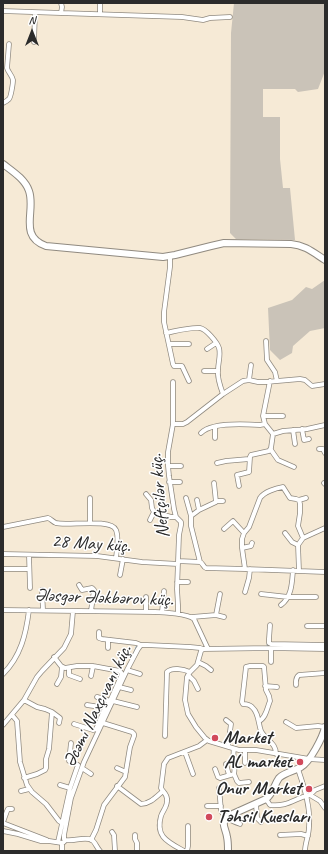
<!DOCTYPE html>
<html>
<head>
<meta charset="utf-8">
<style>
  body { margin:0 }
  #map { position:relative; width:328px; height:854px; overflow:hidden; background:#f6ead6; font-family:Caveat,sans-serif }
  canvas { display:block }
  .frame { position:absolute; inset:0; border:4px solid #2b2b2b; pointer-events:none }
  .north { position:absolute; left:12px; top:12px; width:40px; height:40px; -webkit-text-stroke:3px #fff; paint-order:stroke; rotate:0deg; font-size:11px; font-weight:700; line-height:16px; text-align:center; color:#2b2b2b }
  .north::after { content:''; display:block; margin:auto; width:14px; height:18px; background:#2b2b2b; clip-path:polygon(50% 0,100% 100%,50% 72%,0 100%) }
</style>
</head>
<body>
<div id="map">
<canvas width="328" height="854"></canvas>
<div class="frame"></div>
<div class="north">N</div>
</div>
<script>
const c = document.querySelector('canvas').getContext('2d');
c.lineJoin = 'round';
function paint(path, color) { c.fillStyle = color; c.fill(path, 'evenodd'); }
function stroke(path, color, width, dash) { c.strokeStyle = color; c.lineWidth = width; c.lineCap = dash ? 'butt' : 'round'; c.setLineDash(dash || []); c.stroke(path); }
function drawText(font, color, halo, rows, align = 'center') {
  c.font = font + ' Caveat,sans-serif'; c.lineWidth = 3; c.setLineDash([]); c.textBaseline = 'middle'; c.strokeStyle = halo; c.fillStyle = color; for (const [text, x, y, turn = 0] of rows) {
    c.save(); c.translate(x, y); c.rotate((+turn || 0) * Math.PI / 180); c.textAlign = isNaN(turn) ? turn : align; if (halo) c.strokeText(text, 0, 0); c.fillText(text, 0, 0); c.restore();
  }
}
paint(new Path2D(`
  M234,3H325V71L318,89L298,92L295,89H263V117H280V159L283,188H290L295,240L236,239L230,233L231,33Z
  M325,280V328L310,331L293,346L292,353L280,360L270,350L268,308L292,300L306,287L312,289Z`), '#cac3b8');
stroke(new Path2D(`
  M267,645L270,646
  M132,657L137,645
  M72,789L76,779
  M61,839L62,833`), '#81b9f1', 1);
const street = new Path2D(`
  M61,3L62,7L61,13L182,17L203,20L210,18L230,17
  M3,11L61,13
  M100,14V3
  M34,42L35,13
  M3,103C5,102 7,101 9,99C11,97 13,83 13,80C12,75 8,72 7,68L9,44
  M170,256V267L164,312V322L173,364L174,366H182L189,381
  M166,333C176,331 190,327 200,328C206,329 217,342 219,348C221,355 218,363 218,370C217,378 220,386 223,394
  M266,341L267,360L275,372L277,381
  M169,344H189
  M207,349L216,343
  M204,371H218
  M249,380L251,365
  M173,382V424L168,452V466L169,476L174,509L176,517L181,522V525L179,535L177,589L178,605V614
  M263,416H283
  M173,424H183L187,422L223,394L243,381L249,380L258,382H266L300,379L305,380L312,386L325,384
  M215,427V438
  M302,429L304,440L309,439
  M293,430L295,444
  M201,433C211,422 246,424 260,425L265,424
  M273,434L283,431L307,429L325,425
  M319,449H323L325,453
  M271,450L278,460L294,467
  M217,463L226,461L249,459
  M168,466H181
  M169,482H180
  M324,483L325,484
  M239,486L237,475L249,472L250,457L251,455L269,451L271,448L273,434L265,424L263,416L270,381
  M146,494L151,500L152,508L154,512L171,517H176
  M90,498V523
  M186,498L191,516
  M197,500L199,510
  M299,500L306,498
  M216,501H223
  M150,520L154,512
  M3,527L48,518C51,519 53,522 56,523C67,526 111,518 116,530C119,537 117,550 116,558
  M224,529L233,521L244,533
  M285,533L292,542L298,545
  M242,548L251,546L252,543
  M3,554L97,556L142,562L178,564
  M29,555L30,588
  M178,561L200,562C203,563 203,567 206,568L245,569L325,572
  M200,562L191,526V516L199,510L216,502L214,483
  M3,569H29
  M245,569L242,548V539L244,533L249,527L260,498C264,492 276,488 283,487L290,498L296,499L299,500L300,504V513L298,526L303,538L325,528
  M299,571L298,545L303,538
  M120,575L123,559
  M177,582H188
  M79,585L82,590L92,588L94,590L91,611
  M42,590L43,610
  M245,592L249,578L250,569
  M261,594L288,597H316
  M146,597V612
  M281,605C292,597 292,582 293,570
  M3,610L155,612C164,612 188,614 194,619L208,649
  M162,612L164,591
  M216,615L224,617
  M192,617L216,615L220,594
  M270,625L269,639V643L271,644L325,645
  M307,626H325
  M99,632V638L102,639L136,643L141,645
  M108,641V648
  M271,648V662
  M203,649L201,651L197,665L190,672L187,677L185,700L188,714L196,727L205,738L209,741L239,750H256L309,759L325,760
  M54,657L61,666L65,668L77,666H93L120,671L122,674L110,701L105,708L96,729L93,730L74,724
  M198,662L206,666L211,670
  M69,668V675L80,679
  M127,670L140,674
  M3,674C21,656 26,634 29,610
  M188,675L194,681L198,689
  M91,676L93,666
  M57,684L61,677L62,667
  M296,685C296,681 295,678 299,675L325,673
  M265,686L277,687
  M119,687L131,690
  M97,697L110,701
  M113,701L137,707
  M87,705L107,708
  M52,712L60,718L59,723
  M12,715L17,721L20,762L27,785L32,792L46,804L59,821L62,823
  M226,720L231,724L228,746
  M259,721C266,718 267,708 270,701L269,696L266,690L264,667L263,666H250L246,667L242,702L243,704C246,704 250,705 252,707C259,713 258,723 261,731C266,741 276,742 276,754
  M286,722L296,728L318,726L325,727
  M3,725L24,700L37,677L42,671L64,648L71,634L73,611
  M165,736L167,672C172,667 183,669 190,672
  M185,752L193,774
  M245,763V750
  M226,764L229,775
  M82,768L91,774
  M117,768L126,772
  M215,769L218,777L220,778L234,774C236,765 232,757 234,749
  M298,769C304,787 311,807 309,827C309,835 305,843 305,851
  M234,774L237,781L239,783L249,782
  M24,778L37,774L45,770L46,768V759L49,749L52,712L45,709L37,707L24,700
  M60,785L70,788
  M117,786L141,804C150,804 156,797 163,791
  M219,788L221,810C224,818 232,821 240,824
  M21,791L29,789
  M310,795L315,790L325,786
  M266,799L270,805C289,807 294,798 310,795L320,801L325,808
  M256,804L257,818L261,822
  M207,806H221
  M3,822L7,811L8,809H12
  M3,823L47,840
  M3,831L18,834L41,841H49L62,843
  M112,832L114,835L115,851
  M135,835V839L137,843V851
  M280,835L301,834L308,836
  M65,840L64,839V835L71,798L84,762L127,670L138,649L141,645H147L190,647L200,648L203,649L271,648L325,649
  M65,840C73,842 84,836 92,840C95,842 97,848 100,851
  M91,840L96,830L104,805L125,777L130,747L134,736V734L132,732L103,723
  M58,842L70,788L78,765L69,761L71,743
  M62,851V843L64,842
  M184,851C168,842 155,837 161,816C163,810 168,806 167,799C167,794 163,792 161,788L164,764L168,758L199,746L207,740
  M187,851L188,846V826`);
const secondary = new Path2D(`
  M3,164C12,171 25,179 29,191C36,211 18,236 46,246L163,257L175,255L211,246L224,243L291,244C305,245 314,253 325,260
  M228,851C228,846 228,841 227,837C226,829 221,825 226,817L266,799C273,794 274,785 279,778C285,772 295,771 301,767C310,762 323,737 325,727`);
stroke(street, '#908a80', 5.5);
stroke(secondary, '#908a80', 8);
stroke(street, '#fff', 4);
stroke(secondary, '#fff', 6);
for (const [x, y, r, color] of [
  [215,738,4,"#d1495b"],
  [300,762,4,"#d1495b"],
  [309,789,4,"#d1495b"],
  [209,817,4,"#d1495b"]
]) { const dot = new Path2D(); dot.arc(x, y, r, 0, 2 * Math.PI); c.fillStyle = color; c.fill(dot); stroke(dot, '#fff', 1.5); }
drawText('19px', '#2b2b2b', '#fff', [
  ["Neftçilər küç.",160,496,-95],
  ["28 May küç.",91,544,4],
  ["Ələsgər Ələkbərov küç.",104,598,2],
  ["Əcəmi Naxçıvani küç.",98,706,-64]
]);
drawText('bold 19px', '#2b2b2b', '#fff', [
  ["Market",223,738],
  ["AL market",292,762,"right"],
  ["Onur Market",301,789,"right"],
  ["Təhsil Kuesları",217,817]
], 'left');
</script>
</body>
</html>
